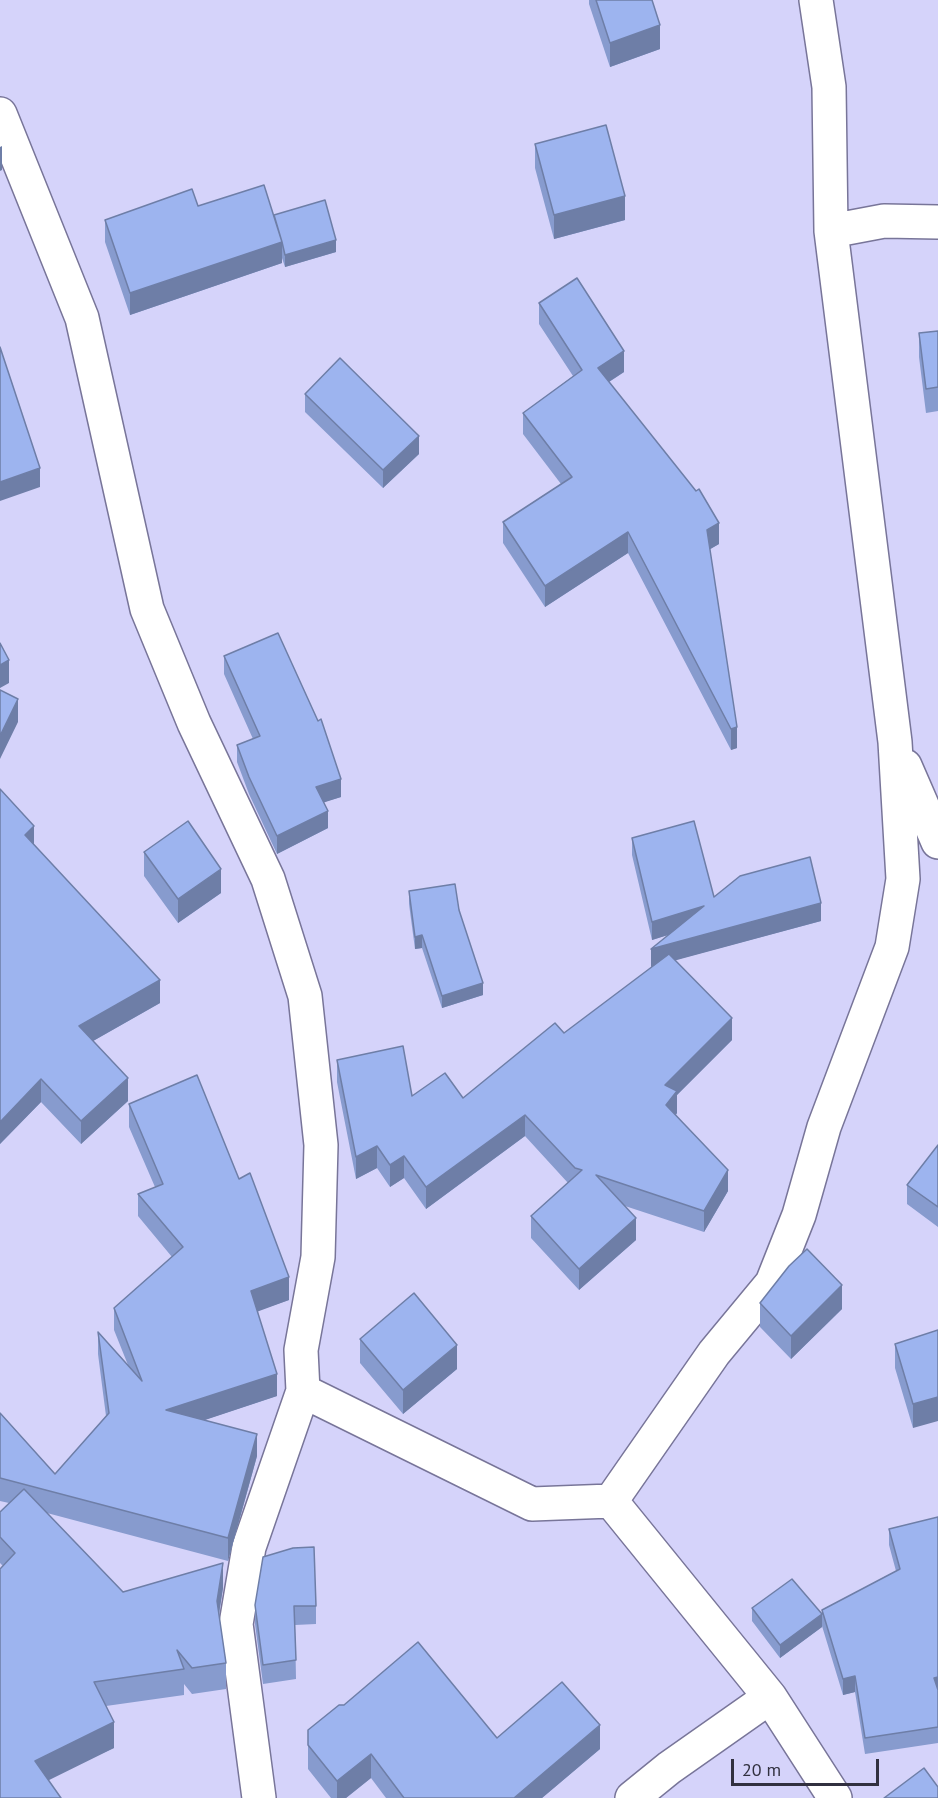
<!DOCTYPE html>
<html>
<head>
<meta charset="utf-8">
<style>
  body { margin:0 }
  #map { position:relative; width:938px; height:1798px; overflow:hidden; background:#d5d3fa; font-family:"PT Sans",sans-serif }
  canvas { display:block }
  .scale { position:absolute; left:731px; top:1759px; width:148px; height:27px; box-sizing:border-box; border:3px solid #31303f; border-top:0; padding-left:8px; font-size:18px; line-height:21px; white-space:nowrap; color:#31303f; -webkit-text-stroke:4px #d5d3fa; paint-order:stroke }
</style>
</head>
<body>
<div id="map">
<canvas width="938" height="1798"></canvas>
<div class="scale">20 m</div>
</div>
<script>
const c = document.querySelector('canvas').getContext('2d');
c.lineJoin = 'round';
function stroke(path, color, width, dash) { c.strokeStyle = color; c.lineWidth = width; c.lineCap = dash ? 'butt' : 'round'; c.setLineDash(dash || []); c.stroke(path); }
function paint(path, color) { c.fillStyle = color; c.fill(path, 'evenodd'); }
const minor = new Path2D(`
  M0,114L82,318L147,609L194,723L268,879L305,996L321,1145L318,1257L301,1350L303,1391L249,1547L236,1624L259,1798
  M831,231L884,221L938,222
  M905,766L938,842
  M303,1391L532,1504L611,1501
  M611,1501L714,1353L772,1283L799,1215L824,1127L892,947L903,879L895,742L831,231L829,87L816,0
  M611,1501L770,1697L835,1798
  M632,1798L669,1768L770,1697`);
stroke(minor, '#787599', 36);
stroke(minor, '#fff', 33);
paint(new Path2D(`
  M589,0H652L660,49L610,67L589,4Z
  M535,144L625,220L554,239L535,168Z
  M274,215L336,252L285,267L282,258V263L130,315L105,242V220Z
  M539,303L624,372L609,382L719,544L710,549L737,748L731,750L628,553L545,607L503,543V522L561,484L523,434V413L573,376L539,324Z
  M938,331V411L926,413L919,357V333Z
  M305,394L419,454L383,488L305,412Z
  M224,656L341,797L324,802L328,828L277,854L249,794L237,762V745L253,739L224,674Z
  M0,789L34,845L160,1003L93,1041L128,1101L81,1144L41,1102L0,1144Z
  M632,838L714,897L821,921L675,960L732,1040L677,1095V1113L676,1115L728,1191L704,1232L625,1206L636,1240L579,1290L531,1238V1216L568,1183L525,1136L426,1209L404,1178L390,1187L377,1168L356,1179L337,1082V1060L412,1096L463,1098L564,1033L654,966L651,967L667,935L652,940L632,855Z
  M144,852L221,893L178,923L144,876Z
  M409,891L483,995L442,1008L422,948L415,949L409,904Z
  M129,1104L289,1300L257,1311L277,1396L204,1420L257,1456L228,1561L47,1513L123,1592L223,1588L219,1614L226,1663V1689L192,1694L184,1684V1695L106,1706L114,1748L0,1798L3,1566L0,1563V1512L9,1503L0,1501V1413L55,1474L106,1416L98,1354V1332L128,1365L114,1330V1308L172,1257L138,1216V1194L155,1187L129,1127Z
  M938,1145V1227L907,1204V1185Z
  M760,1303L842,1309L791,1359L760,1327Z
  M938,1330L913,1428L895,1368V1344Z
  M360,1339L457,1369L403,1414L360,1363Z
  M938,1517V1743L865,1754L855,1692L843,1695L822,1626V1610L896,1571L889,1545V1529Z
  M255,1605L316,1606V1624L295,1625L296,1679L263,1684L255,1624Z
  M752,1608L822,1627L780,1658L752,1621Z
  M308,1730L497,1738L600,1749L542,1798H386L371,1778L346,1798H331L308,1769Z`), '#879bce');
paint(new Path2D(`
  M660,25V49L610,67V43Z
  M2,146V170L0,171V147Z
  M625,196V220L554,239V215Z
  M336,240V252L285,267V255Z
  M282,242V263L130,315V293Z
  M624,351V372L598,389V368Z
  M419,436V454L383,488V470Z
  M40,468V487L0,501V482Z
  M719,523V544L707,551V530Z
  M628,532V553L545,607V586Z
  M9,660V683L0,688V665Z
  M18,699V722L0,759V736Z
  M737,727V748L731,750V729Z
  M341,779V797L316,805V787Z
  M328,811V828L277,854V836Z
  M34,826V849L25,835Z
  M221,869V893L178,923V899Z
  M821,903V921L651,967V949Z
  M704,906V924L652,940V922Z
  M422,935V948L415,949V937Z
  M160,980V1003L79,1049V1026Z
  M483,983V995L442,1008V996Z
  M732,1018V1040L677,1095V1113L666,1127L665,1085Z
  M128,1078V1101L81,1144V1121Z
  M41,1079V1102L0,1144V1122Z
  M525,1115V1136L426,1209V1187Z
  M377,1146V1168L356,1179V1157Z
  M404,1156V1178L390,1187V1165Z
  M728,1170V1191L704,1232V1211Z
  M636,1218V1240L579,1290V1269Z
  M289,1277V1300L251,1314V1291Z
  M842,1285V1309L791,1359V1336Z
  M457,1345V1369L403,1414V1390Z
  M277,1374V1396L166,1433V1410Z
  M938,1397V1421L913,1428V1404Z
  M257,1434V1456L228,1561V1538Z
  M223,1563V1588L217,1626V1601Z
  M822,1614V1627L780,1658V1645Z
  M855,1676V1692L843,1695V1679Z
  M938,1677V1693L934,1678Z
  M114,1722V1748L35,1787V1761Z
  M600,1725V1749L542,1798H514Z
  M371,1754V1778L346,1798H337V1781Z`), '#6e7ea7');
const building = new Path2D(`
  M596,0H652L660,25L610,43Z
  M606,125L625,196L554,215L535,144Z
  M264,185L282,242L130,293L105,220L192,189L198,206Z
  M325,200L336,240L285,255L282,242L274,215Z
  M577,278L624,351L598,368L696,491L699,489L719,523L707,530L737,727L731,729L628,532L545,586L503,522L572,477L523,413L582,370L539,303Z
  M938,331V387L926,389L919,333Z
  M0,347L40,468L0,482Z
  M340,358L419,436L383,470L305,394Z
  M278,633L318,721L321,719L341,779L316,787L328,811L277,836L249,777L237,745L260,736L224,656Z
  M0,643L9,660L0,665Z
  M0,690L18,699L0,736Z
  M0,789L34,826L25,835L160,980L79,1026L128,1078L81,1121L41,1079L0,1122Z
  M188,821L221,869L178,899L144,852Z
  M694,821L714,897L740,876L810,857L821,903L651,949L704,906L652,922L632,838Z
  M455,884L459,910L483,983L442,996L422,935L415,937L409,891Z
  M669,954L732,1018L665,1085L677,1091L666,1105L728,1170L704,1211L596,1175L636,1218L579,1269L531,1216L582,1170L575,1168L525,1115L426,1187L404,1156L390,1165L377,1146L356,1157L337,1060L403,1046L412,1096L445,1073L463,1098L555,1023L564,1033Z
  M197,1075L239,1179L250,1173L289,1277L251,1291L277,1374L166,1410L257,1434L228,1538L0,1478V1413L55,1474L109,1413L98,1332L142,1381L114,1308L183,1247L138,1194L163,1184L129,1104Z
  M938,1145V1207L907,1185Z
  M807,1249L842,1285L791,1336L760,1303L789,1266Z
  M414,1293L457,1345L403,1390L360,1339Z
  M938,1330V1397L913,1404L895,1344Z
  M24,1489L123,1592L223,1563L217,1601L226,1663L192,1668L177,1650L184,1669L94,1682L114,1722L35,1761L61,1798H0V1569L15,1553L0,1537V1512Z
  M938,1517V1677L934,1678L938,1690V1727L865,1738L855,1676L843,1679L822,1610L900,1569L889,1529Z
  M314,1547L316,1606H294L296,1660L263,1665L255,1605L263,1557L293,1548Z
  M792,1579L822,1614L780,1645L752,1608Z
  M418,1642L497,1738L562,1682L600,1725L514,1798H404L371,1754L337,1781L308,1745V1730L339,1705H344Z
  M924,1768L938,1787V1798H884Z`);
paint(building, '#9db4ef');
stroke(building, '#6e7ea7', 1.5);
</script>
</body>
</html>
